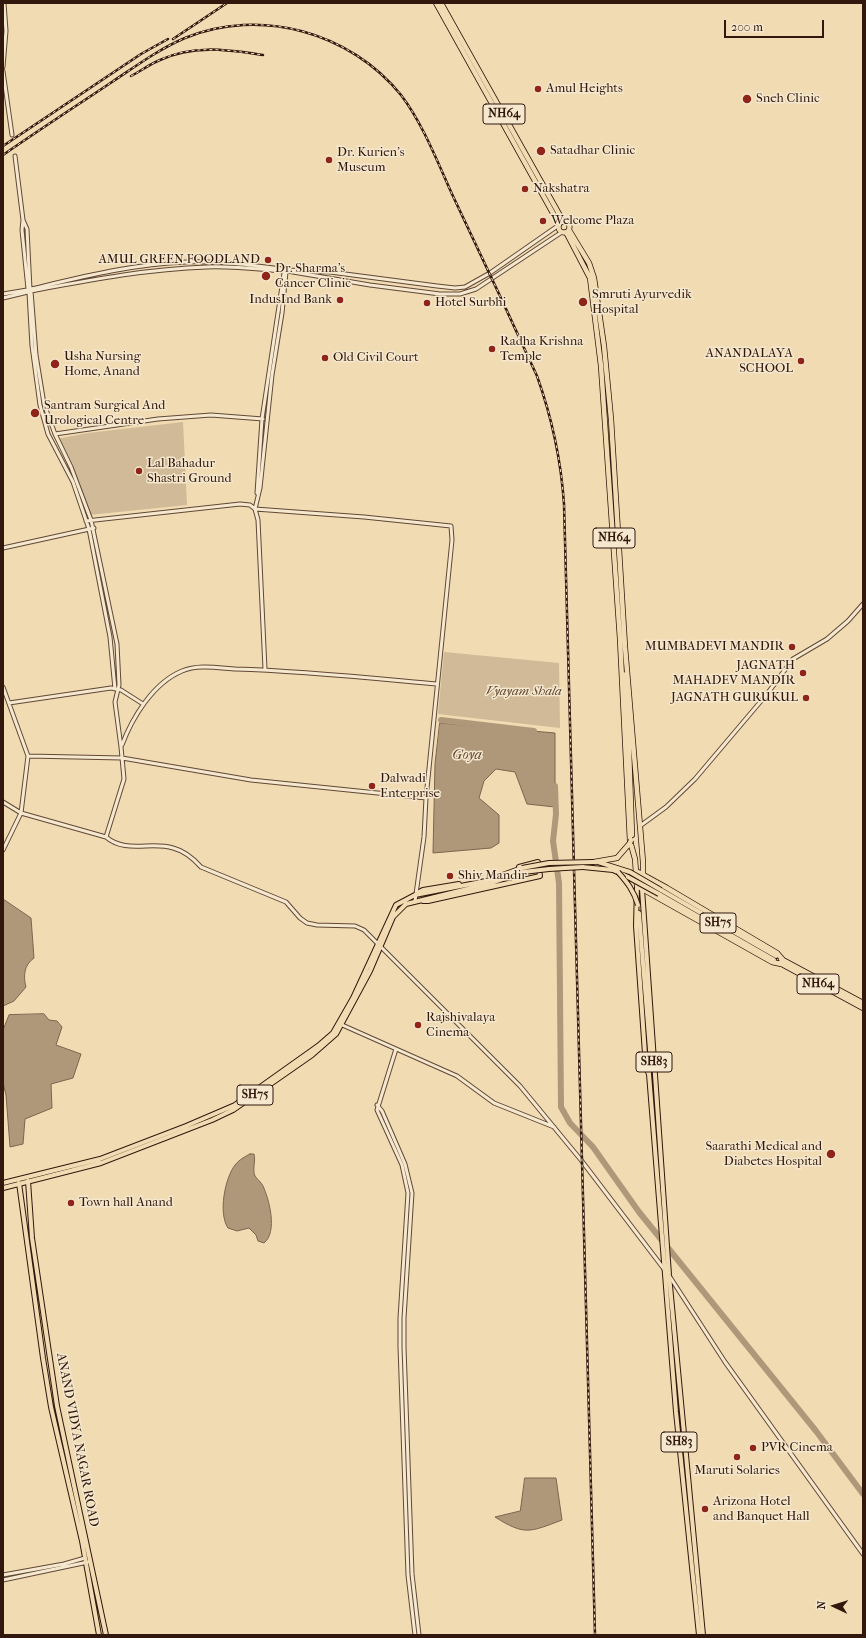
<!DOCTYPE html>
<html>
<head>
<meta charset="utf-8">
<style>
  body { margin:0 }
  #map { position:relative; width:866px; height:1638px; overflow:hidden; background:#f0dbb3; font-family:"IM FELL French Canon",serif }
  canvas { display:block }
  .frame { position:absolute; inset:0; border:4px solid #31170c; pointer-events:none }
  .north { position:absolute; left:814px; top:1586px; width:40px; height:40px; -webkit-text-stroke:3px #f5e8ce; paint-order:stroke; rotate:274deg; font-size:11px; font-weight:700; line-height:16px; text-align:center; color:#31170c }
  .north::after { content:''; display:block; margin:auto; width:14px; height:18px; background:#31170c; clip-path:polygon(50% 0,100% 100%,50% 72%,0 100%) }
  .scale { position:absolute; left:724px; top:20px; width:100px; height:18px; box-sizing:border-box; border:2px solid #31170c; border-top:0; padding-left:5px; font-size:12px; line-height:14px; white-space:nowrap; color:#31170c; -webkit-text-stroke:3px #f5e8ce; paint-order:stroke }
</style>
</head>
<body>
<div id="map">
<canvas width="866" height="1638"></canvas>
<div class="frame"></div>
<div class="north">N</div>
<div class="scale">200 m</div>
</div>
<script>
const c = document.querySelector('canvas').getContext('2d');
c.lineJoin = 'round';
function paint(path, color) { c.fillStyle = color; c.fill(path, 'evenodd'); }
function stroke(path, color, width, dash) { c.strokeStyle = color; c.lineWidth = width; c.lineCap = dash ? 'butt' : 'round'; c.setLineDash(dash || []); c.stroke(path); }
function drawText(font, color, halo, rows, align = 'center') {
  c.font = font + ' "IM FELL French Canon",serif'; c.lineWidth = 3; c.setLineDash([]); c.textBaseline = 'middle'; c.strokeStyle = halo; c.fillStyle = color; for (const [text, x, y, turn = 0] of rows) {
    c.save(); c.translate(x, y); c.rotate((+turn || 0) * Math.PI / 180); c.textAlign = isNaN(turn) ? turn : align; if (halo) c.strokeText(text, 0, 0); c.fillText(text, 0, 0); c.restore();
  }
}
paint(new Path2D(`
  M183,422L187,505L89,515L56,439L88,433Z
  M444,652L559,663L560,728L438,714Z`), '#d0ba97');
const water = new Path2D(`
  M440,723L555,733V807L527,804L515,772L496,769L484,781L479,798L499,815V843L491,848L433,853L435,764Z
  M3,899L31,918L34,958C24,965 23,976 26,987L14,1001L3,1006Z
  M44,1014L49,1020L57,1021L62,1027L56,1045L81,1054L73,1078L51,1084L52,1108L25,1119L23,1144L10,1147L6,1095L3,1083V1030L9,1015Z
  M250,1154H254C256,1160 252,1170 255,1176C257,1179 261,1182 263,1186C269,1199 278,1232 264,1243L258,1241L256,1235L249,1228L237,1231L228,1228C218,1213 225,1178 235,1165C239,1160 244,1157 250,1154Z
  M525,1478H556L562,1520C530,1532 525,1536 495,1517L520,1511Z`);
paint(water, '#af987a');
stroke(water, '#7d644e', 1);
stroke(new Path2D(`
  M441,720L534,731
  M555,786L556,814L553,841L559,883L561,1107L570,1123L593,1147L639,1212L816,1431L863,1494`), '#af987a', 6);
const minor = new Path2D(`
  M3,67L6,31L4,3
  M3,71L12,135
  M15,156L23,220L22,230L28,289
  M23,220L27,229L30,289
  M287,270L330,272L437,286L455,288L465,287L490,273L559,225
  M287,271L370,285L440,294H460L476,289L562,232
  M31,289C82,277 133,264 186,262C219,261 251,265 283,269
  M31,291C90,280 147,269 207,267C232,266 258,269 283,271
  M31,292H28V289L31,291L36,355L44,404L55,434L71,467L91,520L117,644L119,685L115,702L121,747L124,779L106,837
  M29,293L32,346L40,405L48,434L73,482L89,529L110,637L115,689
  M3,294L27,290
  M3,298L28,292
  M55,434L158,419L211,415L263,419
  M257,493L262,419L284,273
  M86,521L240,504L250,505L255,509L364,517L451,526L452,540L426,798L424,837L415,901
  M3,548L94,528
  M265,669L258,520L255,509L260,488L272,375L282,313L286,272
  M3,687L28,756L21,813L3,850
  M9,703L111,688L121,690L143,704
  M122,745C132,718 153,683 182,671C198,664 219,668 236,669C303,671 370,678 437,684
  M28,756L122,758L251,780L426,798
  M3,802L21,813L106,837C126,854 151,841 173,848C185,851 193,858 201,867L286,902L300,918L307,923L317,925L355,926L364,930L520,1086L581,1160L664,1269
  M640,826L666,807L695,779L767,694L793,659L827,639L848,621L863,604
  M340,1024L457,1076L494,1103L554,1127
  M396,1049L377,1110L402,1165L408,1193L400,1318V1347L408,1575L415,1635
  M377,1105L382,1111L405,1164L412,1193L404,1318V1347L412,1574L419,1635
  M670,1277L725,1362L863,1554
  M3,1575L64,1564L85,1558
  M3,1580L88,1562`);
const major = new Path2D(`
  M598,862L630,872
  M583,867L613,870L628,877
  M549,869L565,868
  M637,886L636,926L646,1068L649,1074L676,1412L699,1635
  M642,889L669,1275L703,1635
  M661,890L776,956
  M417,893L423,890L459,884
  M659,894L774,960
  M423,901H428L540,876L538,862L519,867
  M639,913L650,1050L649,1074
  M28,1181L32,1238L57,1406L106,1635
  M3,1183L100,1159L186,1126L235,1105L318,1046L333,1033L353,998L396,905L415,895L486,881L522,868
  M19,1183L43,1358L51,1407L82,1541L99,1635
  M3,1188L101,1163L212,1120L233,1110L312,1055L336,1034L370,971L393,917L406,904L488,884L523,872`);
const highway = new Path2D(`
  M436,3L559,224
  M441,3L563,221
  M558.5 227a5.5 5.5 0 1 1 11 0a5.5 5.5 0 1 1-11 0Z
  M569,230L589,263L594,278L604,346L611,419L625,647L643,862V883
  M566,232L590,278L601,366L620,639L630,841L635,859L637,886L772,962L781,964
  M622,673L626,678L627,692L632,835
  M594,862L617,858L630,843
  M636,871L667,888L777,953L783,960
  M781,959L863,1003
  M780,963L863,1008`);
stroke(minor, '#614836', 5);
stroke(major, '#31170c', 6);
stroke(highway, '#31170c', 6);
stroke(minor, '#f5e8ce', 3);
stroke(major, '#f0dbb3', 4);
stroke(highway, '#f0dbb3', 4.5);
const rail = new Path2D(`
  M173,39L227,3
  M131,76C141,71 150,64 160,60C194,44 228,50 263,55
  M3,146L141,54L168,39
  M3,155C39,130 76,106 112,82C136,66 159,49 185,38C260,7 350,32 401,95C423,124 437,161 452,194C481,255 509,315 537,376C552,418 561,460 564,504L595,1635`);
stroke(rail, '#31170c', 2.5);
stroke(rail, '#f5e8ce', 1, [3]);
const majorBridge = new Path2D(`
  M522,868L549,863L594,862
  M565,868L583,867
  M523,872L549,869
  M618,872C627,882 634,891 638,905
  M630,872L661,890
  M628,877L659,894`);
const highwayBridge = new Path2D(`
  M630,843L631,840`);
stroke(majorBridge, '#31170c', 6, []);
stroke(highwayBridge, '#31170c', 6, []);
stroke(majorBridge, '#f0dbb3', 4);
stroke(highwayBridge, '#f0dbb3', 4.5);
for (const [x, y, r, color] of [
  [538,89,4,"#8f2418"],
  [747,99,5,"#8f2418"],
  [541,151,5,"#8f2418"],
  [329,160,4,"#8f2418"],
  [525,189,4,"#8f2418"],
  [543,221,4,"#8f2418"],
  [268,260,4,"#8f2418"],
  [266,276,5,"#8f2418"],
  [340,300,4,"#8f2418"],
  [583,302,5,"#8f2418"],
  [427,303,4,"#8f2418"],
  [492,349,4,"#8f2418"],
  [325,358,4,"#8f2418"],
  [801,361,4,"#8f2418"],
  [55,364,5,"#8f2418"],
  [35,413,5,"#8f2418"],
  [139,471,4,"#8f2418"],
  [792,647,4,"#8f2418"],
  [803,673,4,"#8f2418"],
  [806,698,4,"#8f2418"],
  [372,786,4,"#8f2418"],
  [450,876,4,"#8f2418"],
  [418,1025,4,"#8f2418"],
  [831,1154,5,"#8f2418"],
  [71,1203,4,"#8f2418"],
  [753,1448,4,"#8f2418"],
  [737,1457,4,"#8f2418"],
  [705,1509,4,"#8f2418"]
]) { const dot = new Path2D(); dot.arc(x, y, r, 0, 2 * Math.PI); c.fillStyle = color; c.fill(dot); stroke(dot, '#f5e8ce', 1.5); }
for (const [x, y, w] of [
  [504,114,42],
  [614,538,42],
  [718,923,36],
  [818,984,42],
  [654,1062,36],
  [255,1095,36],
  [679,1442,36]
]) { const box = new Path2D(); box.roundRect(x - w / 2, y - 10, w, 20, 3); c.fillStyle = '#f5e8ce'; c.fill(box); stroke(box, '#31170c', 1); }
drawText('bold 12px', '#31170c', null, [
  ["NH64",504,114],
  ["NH64",614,538],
  ["SH75",718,923],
  ["NH64",818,984],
  ["SH83",654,1062],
  ["SH75",255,1095],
  ["SH83",679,1442]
]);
drawText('13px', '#31170c', '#f5e8ce', [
  ["Amul Heights",546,89],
  ["Sneh Clinic",756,99],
  ["Satadhar Clinic",550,151],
  ["Dr. Kurien's",337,153],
  ["Museum",337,168],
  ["Nakshatra",533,189],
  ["Welcome Plaza",551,221],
  ["AMUL GREEN FOODLAND",260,260,"right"],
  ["Dr. Sharma's",275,269],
  ["Cancer Clinic",275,284],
  ["Smruti Ayurvedik",592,295],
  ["Hospital",592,310],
  ["IndusInd Bank",332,300,"right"],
  ["Hotel Surbhi",435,303],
  ["Radha Krishna",500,342],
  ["Temple",500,357],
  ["ANANDALAYA",793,354,"right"],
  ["SCHOOL",793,369,"right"],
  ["Usha Nursing",64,357],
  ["Home, Anand",64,372],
  ["Old Civil Court",333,358],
  ["Santram Surgical And",44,406],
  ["Urological Centre",44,421],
  ["Lal Bahadur",147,464],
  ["Shastri Ground",147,479],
  ["MUMBADEVI MANDIR",784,647,"right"],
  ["JAGNATH",795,666,"right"],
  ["MAHADEV MANDIR",795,681,"right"],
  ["JAGNATH GURUKUL",798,698,"right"],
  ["Dalwadi",380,779],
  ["Enterprise",380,794],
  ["Shiv Mandir",458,876],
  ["Rajshivalaya",426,1018],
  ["Cinema",426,1033],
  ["Saarathi Medical and",822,1147,"right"],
  ["Diabetes Hospital",822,1162,"right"],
  ["Town hall Anand",79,1203],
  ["PVR Cinema",761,1448],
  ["Maruti Solaries",737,1471,"center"],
  ["Arizona Hotel",713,1502],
  ["and Banquet Hall",713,1517]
], 'left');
drawText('italic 13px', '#614836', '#f5e8ce', [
  ["Vyayam Shala",524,692]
]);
drawText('13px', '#31170c', '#f5e8ce', [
  ["ANAND VIDYA NAGAR ROAD",77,1440,79]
]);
drawText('italic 14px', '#634b38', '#f5e8ce', [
  ["Goya",467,756]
]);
</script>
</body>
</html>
